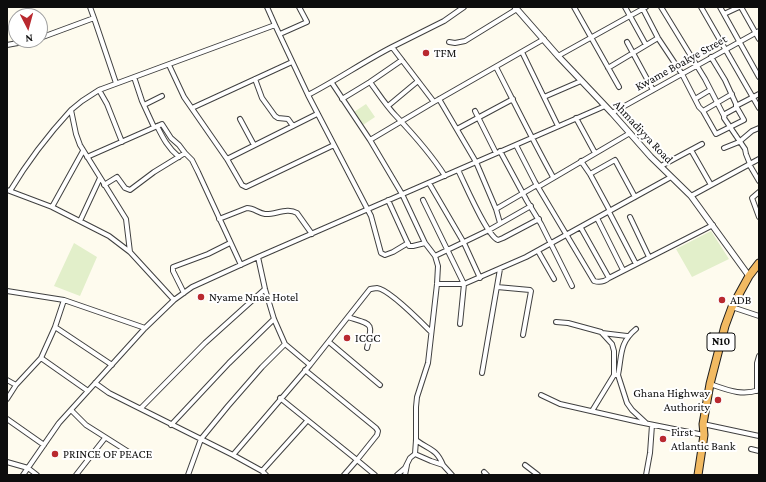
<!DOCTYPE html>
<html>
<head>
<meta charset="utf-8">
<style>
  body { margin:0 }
  #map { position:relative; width:766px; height:482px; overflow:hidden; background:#fefbee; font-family:"Crimson Pro",serif }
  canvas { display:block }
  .frame { position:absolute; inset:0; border:8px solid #0d0d0d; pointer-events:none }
  .north { position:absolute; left:8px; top:8px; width:40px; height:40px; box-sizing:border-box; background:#fff; border:1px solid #9e9e9e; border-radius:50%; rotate:174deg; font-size:11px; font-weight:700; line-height:16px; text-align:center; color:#0d0d0d }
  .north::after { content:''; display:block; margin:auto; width:14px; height:18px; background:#b9292f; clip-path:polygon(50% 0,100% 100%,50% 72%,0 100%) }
</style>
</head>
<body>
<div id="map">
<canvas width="766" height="482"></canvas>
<div class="frame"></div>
<div class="north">N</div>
</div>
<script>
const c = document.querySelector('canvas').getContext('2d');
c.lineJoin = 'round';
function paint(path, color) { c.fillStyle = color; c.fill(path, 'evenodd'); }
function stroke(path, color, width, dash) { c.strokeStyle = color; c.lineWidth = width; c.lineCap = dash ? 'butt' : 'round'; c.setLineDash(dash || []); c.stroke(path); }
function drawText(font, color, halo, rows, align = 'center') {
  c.font = font + ' "Crimson Pro",serif'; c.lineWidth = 4; c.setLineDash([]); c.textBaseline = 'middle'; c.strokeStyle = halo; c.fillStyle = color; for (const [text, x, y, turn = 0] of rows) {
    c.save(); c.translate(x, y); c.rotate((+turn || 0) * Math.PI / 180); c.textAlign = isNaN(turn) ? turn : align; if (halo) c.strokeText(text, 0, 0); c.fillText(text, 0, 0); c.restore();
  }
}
paint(new Path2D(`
  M366,104L375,117L363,125L354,112Z
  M711,231L729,259L692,277L676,249Z
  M74,243L97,257L80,296L54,286Z`), '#e2efca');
const minor = new Path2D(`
  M267,7L275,25
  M574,7L619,87
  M625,7L646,45
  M661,7L705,79L724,116
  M701,7L759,108
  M720,7L759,77
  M741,7L759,39
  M643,9L658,38L682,74L699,107L703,111L716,134L744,120L736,106L759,94
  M724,14L739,7
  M94,18L116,83
  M280,34L307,22L299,7
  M40,38L94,18L90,7
  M449,42L455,43L465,41L517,9
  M627,42L653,90
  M7,45L34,40
  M392,47L444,21L464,7
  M522,52L558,126
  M558,56L646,7
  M711,57L725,80L736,104V108L725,114L724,118L745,149L746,154L750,164
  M169,65L184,97L227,159L317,114
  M496,67C515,104 533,141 553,177
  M608,68L658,38
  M134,77L142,101L154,127
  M255,79L262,98L275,116L278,118L288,119L293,126
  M370,82C378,93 387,107 396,116C414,135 431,154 445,176
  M332,83L370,140L402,194L425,243L435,256
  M99,90L107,104L122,142
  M308,95C337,80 363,62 392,47L434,102L544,39
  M544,97L581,81
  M342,99L370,82L402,60
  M439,99L476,162L496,209
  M695,99L710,90
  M144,105L162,96
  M388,106L418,81
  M192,108L292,62
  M71,110L82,101L99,90L275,25L308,95L371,216L381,253L385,255L393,252L408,243
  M475,111L496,153
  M703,111L732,94
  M612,113L759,31
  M576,118L595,153
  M240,119L254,145
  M157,126C163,138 168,148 179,157
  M457,129L513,99
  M370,140L434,102
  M516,145L535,182L594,281C600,283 604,282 609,278L713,225
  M724,148L739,142L752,131L759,128
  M691,150L711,185
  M500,151L527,201L541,224L572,286
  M87,157L162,124L171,138L179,145L185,153
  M227,159L242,185L246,187L334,145
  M581,161L590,174L610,211
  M749,164L759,181
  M661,166L702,144
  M458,170C465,184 487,236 498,240L503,238L539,219
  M590,174L615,160L635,197
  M429,183L464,243L480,278
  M104,185L117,177L125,188L130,190L154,172L185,153L192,160L198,172L241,265
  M538,187L630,133
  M7,190L52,207L109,236L130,252L174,300
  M10,191C28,161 48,135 71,110L76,134L80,145L126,219L130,252
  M759,192L752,198L759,217
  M691,196L759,159
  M388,200L409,246H413L425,243
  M423,200L464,284L460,324
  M52,207L83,151
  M609,212L636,264
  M630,217L649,257
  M597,218L623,270
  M219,219L247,208C254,208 258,213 265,214C275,215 287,207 297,213L312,234
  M80,221L100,178
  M500,223L496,209L537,185
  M581,228L609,278
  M538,251L554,279
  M258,257L265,289L274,319L285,344
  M437,284H464L526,257L671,177
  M497,287L530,290L531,291L523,335
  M7,291L64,300L145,328
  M184,293L173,271V267L208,254L230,243
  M64,300L55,327L112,365
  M732,307L759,316
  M348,317C373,325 373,322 367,348
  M556,322L568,323L601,332L612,344L614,351V375L592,411
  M602,333L627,336
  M329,342L380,385
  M41,358L88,391
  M310,365L370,289C372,289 375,288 377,288C389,289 422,323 431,332
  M482,373L500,269
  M614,375H618L627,403L632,410L646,423
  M618,375C622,355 619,343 636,329
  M7,380L16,385
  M95,383L109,393L233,455L310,365L285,344L262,367L228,406L201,439L188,475
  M710,384C728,390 741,396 759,390
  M757,391V363L759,356
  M541,395L560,404L639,422L704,435
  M280,398L357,460L377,435L378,431L376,428L305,370
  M7,399L16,385L41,358L55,327
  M141,408L205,343L265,289
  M71,410L86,425L135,456
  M7,419L44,445
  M703,424L759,436
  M171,425L229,363L274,319
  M416,440C429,450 436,448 443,465
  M751,449L759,451
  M415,454L431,461L443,465L452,475
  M233,455L262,471L266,475
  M7,462L28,468L37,475
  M525,465L538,475
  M262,471L307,421
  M484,472L487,475
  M23,475L59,423L145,328L174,300L192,287L258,257L605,106
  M76,475L105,438
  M344,475L357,460L375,475
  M397,475L405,468L410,458L415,454L416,440V407L417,397L428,363L437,284L438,266L435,256L489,230L531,206
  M405,475L407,465
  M646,475L650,453L652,425`);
const tertiary = new Path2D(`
  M515,7L558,56L612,113L651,157L691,196L749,276`);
const trunk = new Path2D(`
  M698,475L704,435L703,424L710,384L725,326L732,307L749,276L759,263`);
stroke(minor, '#404040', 6);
stroke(tertiary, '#404040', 7);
stroke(trunk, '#1e1e1e', 9);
stroke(minor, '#fff', 4);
stroke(tertiary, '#fff', 5);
stroke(trunk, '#f2ba62', 7);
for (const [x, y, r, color] of [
  [426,53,4,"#b9292f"],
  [201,297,4,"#b9292f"],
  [722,300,4,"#b9292f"],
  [347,338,4,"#b9292f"],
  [718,400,4,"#b9292f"],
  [663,439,4,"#b9292f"],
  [55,454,4,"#b9292f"]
]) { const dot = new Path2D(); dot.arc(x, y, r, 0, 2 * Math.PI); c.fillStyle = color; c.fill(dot); stroke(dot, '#fff', 1.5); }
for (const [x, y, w] of [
  [721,342,28]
]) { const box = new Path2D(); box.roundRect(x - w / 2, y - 9, w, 18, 3); c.fillStyle = '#fff'; c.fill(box); stroke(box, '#0d0d0d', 1); }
drawText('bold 11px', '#0d0d0d', null, [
  ["N10",721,342]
]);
drawText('12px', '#0d0d0d', '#fff', [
  ["TFM",434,53],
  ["Nyame Nnae Hotel",209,297],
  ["ADB",730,300],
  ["ICGC",355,338],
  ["Ghana Highway",710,393,"right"],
  ["Authority",710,407,"right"],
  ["First",671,432],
  ["Atlantic Bank",671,446],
  ["PRINCE OF PEACE",63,454]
], 'left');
drawText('12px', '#0d0d0d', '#fff', [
  ["Kwame Boakye Street",681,63,-29],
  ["Ahmadiyya Road",643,132,47]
]);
</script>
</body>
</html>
